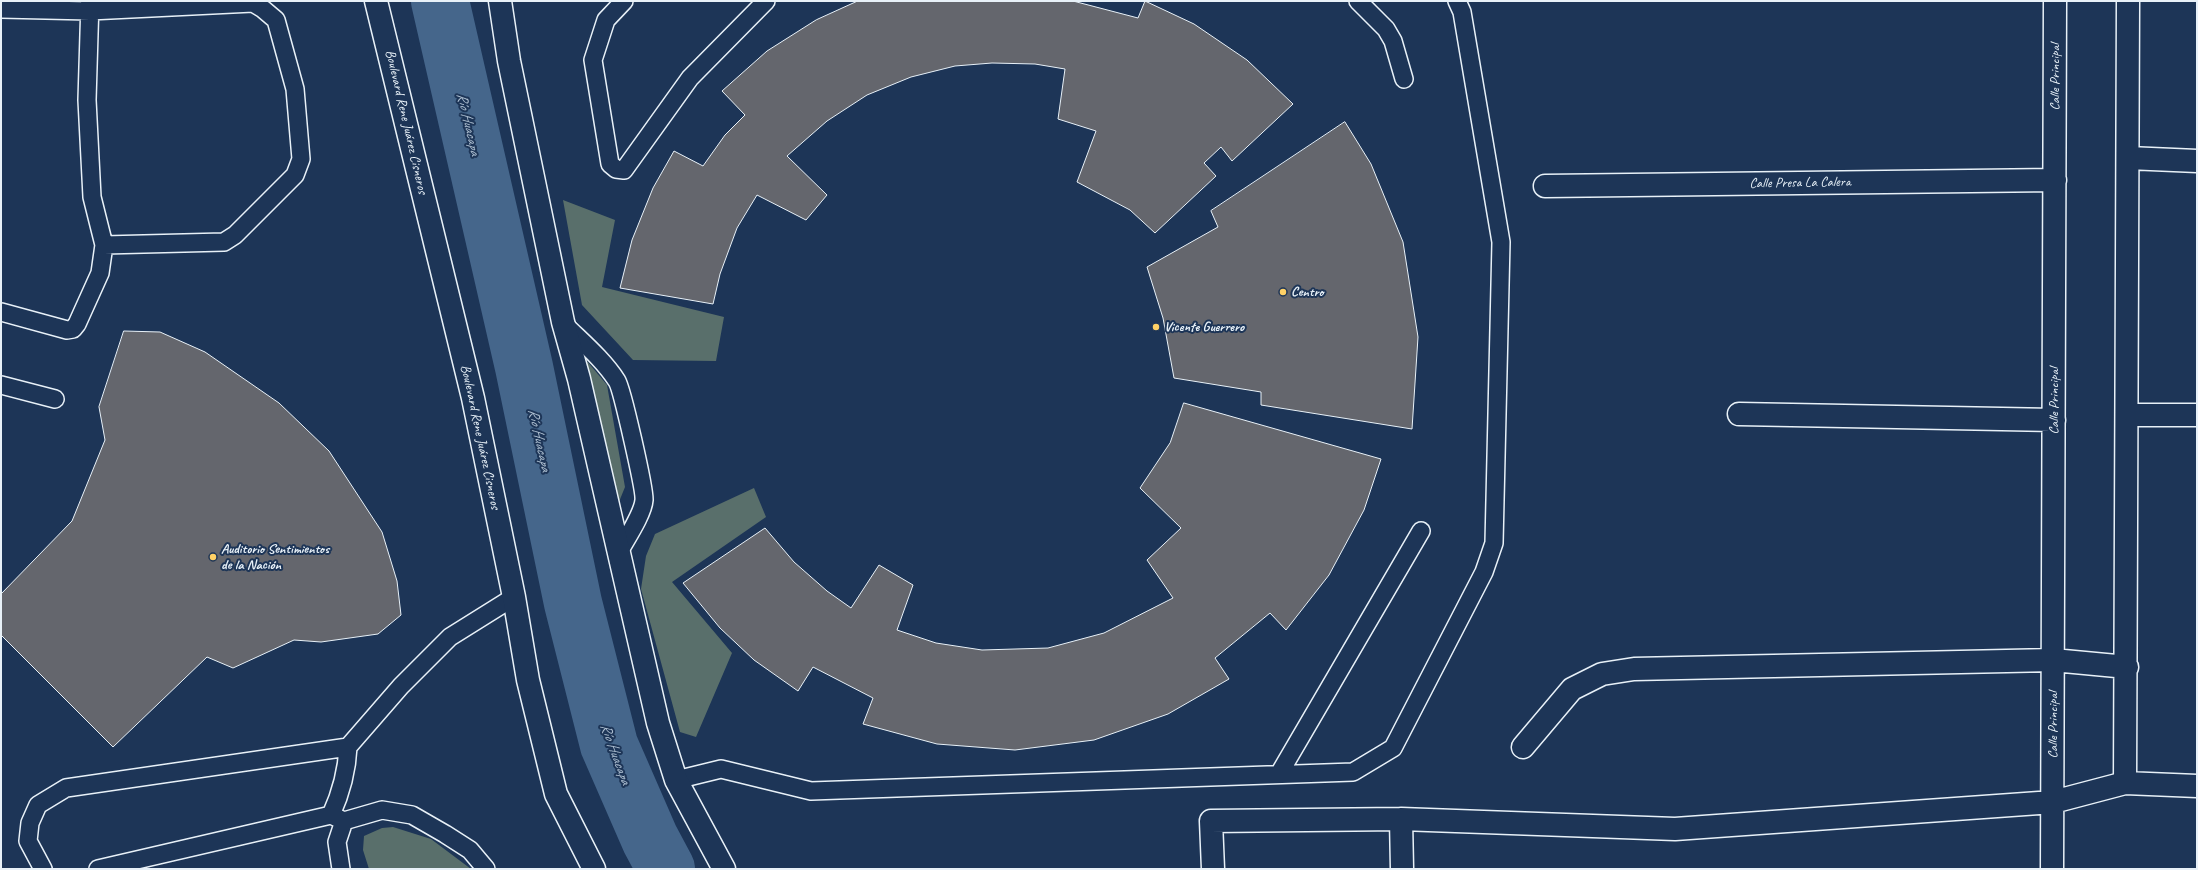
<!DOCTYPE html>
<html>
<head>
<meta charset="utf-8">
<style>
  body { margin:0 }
  #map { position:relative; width:2198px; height:870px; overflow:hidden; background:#1d3557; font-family:Caveat,sans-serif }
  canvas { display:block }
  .frame { position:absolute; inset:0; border:2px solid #e8f1f8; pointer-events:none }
</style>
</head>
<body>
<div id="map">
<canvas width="2198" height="870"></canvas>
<div class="frame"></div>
</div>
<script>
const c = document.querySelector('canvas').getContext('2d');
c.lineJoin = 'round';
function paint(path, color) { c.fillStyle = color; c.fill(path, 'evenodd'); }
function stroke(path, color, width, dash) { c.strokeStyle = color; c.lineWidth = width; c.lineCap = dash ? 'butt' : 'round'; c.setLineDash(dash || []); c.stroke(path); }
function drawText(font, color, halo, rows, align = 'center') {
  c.font = font + ' Caveat,sans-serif'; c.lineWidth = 4; c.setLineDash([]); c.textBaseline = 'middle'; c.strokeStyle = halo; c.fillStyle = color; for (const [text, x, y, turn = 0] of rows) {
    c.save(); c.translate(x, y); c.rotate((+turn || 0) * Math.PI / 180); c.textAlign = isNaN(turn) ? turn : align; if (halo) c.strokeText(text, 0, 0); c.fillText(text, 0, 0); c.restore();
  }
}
paint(new Path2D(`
  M563,200L615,220L602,287L724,317L716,361L633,360L582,305Z
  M581,354L607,385L625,487L612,519Z
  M754,488L766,517L672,582L732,653L696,737L680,732L641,589L646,556L655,534Z
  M393,827L431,839L471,869H369L363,850L364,836L382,828Z`), '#596f6b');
stroke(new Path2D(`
  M440,1L524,367L573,603L609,745L650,839L666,869`), '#45668b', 58);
const building = new Path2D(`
  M858,1H1073L1138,18L1145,1L1194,24L1247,60L1293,104L1232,161L1221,147L1204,163L1216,176L1155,233L1130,210L1077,182L1096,131L1058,119L1065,69L1035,64L992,63L955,66L911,77L867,95L827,121L787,156L827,195L806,220L757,195L737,228L720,274L713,304L620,288L632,240L653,188L674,151L703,166L725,135L745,115L722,91L767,51L816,20Z
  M1345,122L1371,164L1403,242L1418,337L1412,429L1261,405V392L1174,378L1163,318L1147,267L1218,227L1211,211Z
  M124,331L160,332L205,352L279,403L329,451L382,532L397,581L401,615L378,634L321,642L294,640L233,668L207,657L113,747L1,635V594L72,521L105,440L99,407Z
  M1184,403L1381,459L1364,510L1329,575L1286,630L1270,613L1215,658L1229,679L1168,714L1094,740L1015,750L937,744L863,724L873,698L813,667L798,691L754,660L720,628L683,583L765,528L794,562L827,591L851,608L879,565L913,585L897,630L936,643L982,650L1048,648L1104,633L1173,598L1147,560L1181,528L1140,488L1170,443Z`);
paint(building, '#64666d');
stroke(building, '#e8f1f8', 1);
const lane = new Path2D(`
  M624,1L606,20L593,60L610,164L616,169L624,170L690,78L766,1
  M1358,1L1386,29L1393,41L1404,79
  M1,9L90,11L253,3L263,9L276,20L295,89L301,159L295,175L235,235L224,242L104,245
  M1,312L67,330L73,329L77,324L100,273L104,245L92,197L87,100L90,1
  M563,323C581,341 603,359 617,381C622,389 645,490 644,500C643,514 626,539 619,552
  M1,385L55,399
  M348,747L401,686L450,637L514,597
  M1279,774L1421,531
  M676,780L721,769L811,791L1353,772L1393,748L1484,572L1494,543L1501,242L1462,12L1457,1
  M43,869L28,841L30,823L38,805L66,788L348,747C347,771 341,793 331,815
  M98,869L331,815L344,821
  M341,869L337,842L344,821L382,810L412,815L445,834L470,850L486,869`);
const street = new Path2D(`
  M2128,158L2197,161
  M1545,186L2055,180
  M1739,414L2054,420
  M2128,415H2197
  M1523,747L1572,689L1602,674L1634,669L2053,660L2127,667
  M2125,783L2128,1
  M1401,819L1402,869
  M1213,869L1211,821L1401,819L1675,829L2053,802L2125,783L2197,786
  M2052,869L2055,1`);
const secondary = new Path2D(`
  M376,1L473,398L514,597L528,680L556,794L594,869
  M500,1L509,61L563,322L579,379L658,723L676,780L724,869`);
stroke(lane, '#e8f1f8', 20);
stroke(street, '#e8f1f8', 25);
stroke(secondary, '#e8f1f8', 25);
stroke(lane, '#1d3557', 17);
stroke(street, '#1d3557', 22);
stroke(secondary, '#1d3557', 22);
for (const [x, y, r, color] of [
  [1283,292,4,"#ffd166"],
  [1156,327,4,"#ffd166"],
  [213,557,4,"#ffd166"]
]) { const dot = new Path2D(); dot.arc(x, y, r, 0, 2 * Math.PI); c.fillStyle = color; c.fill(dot); stroke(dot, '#1d3557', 1.5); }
drawText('14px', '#e8f1f8', '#1d3557', [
  ["Calle Principal",2055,77,-90],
  ["Boulevard Rene Juárez Cisneros",406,122,77],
  ["Calle Presa La Calera",1800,183,-1],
  ["Calle Principal",2054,401,-90],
  ["Boulevard Rene Juárez Cisneros",480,437,78],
  ["Calle Principal",2053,725,-90]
]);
drawText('bold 14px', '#e8f1f8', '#1d3557', [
  ["Centro",1291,292],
  ["Vicente Guerrero",1164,327],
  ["Auditorio Sentimientos",221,549],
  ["de la Nación",221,565]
], 'left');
drawText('italic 15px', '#afc0d2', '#1d3557', [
  ["Río Huacapa",468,124,77],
  ["Río Huacapa",539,440,78],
  ["Río Huacapa",615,754,70]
]);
</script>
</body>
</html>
